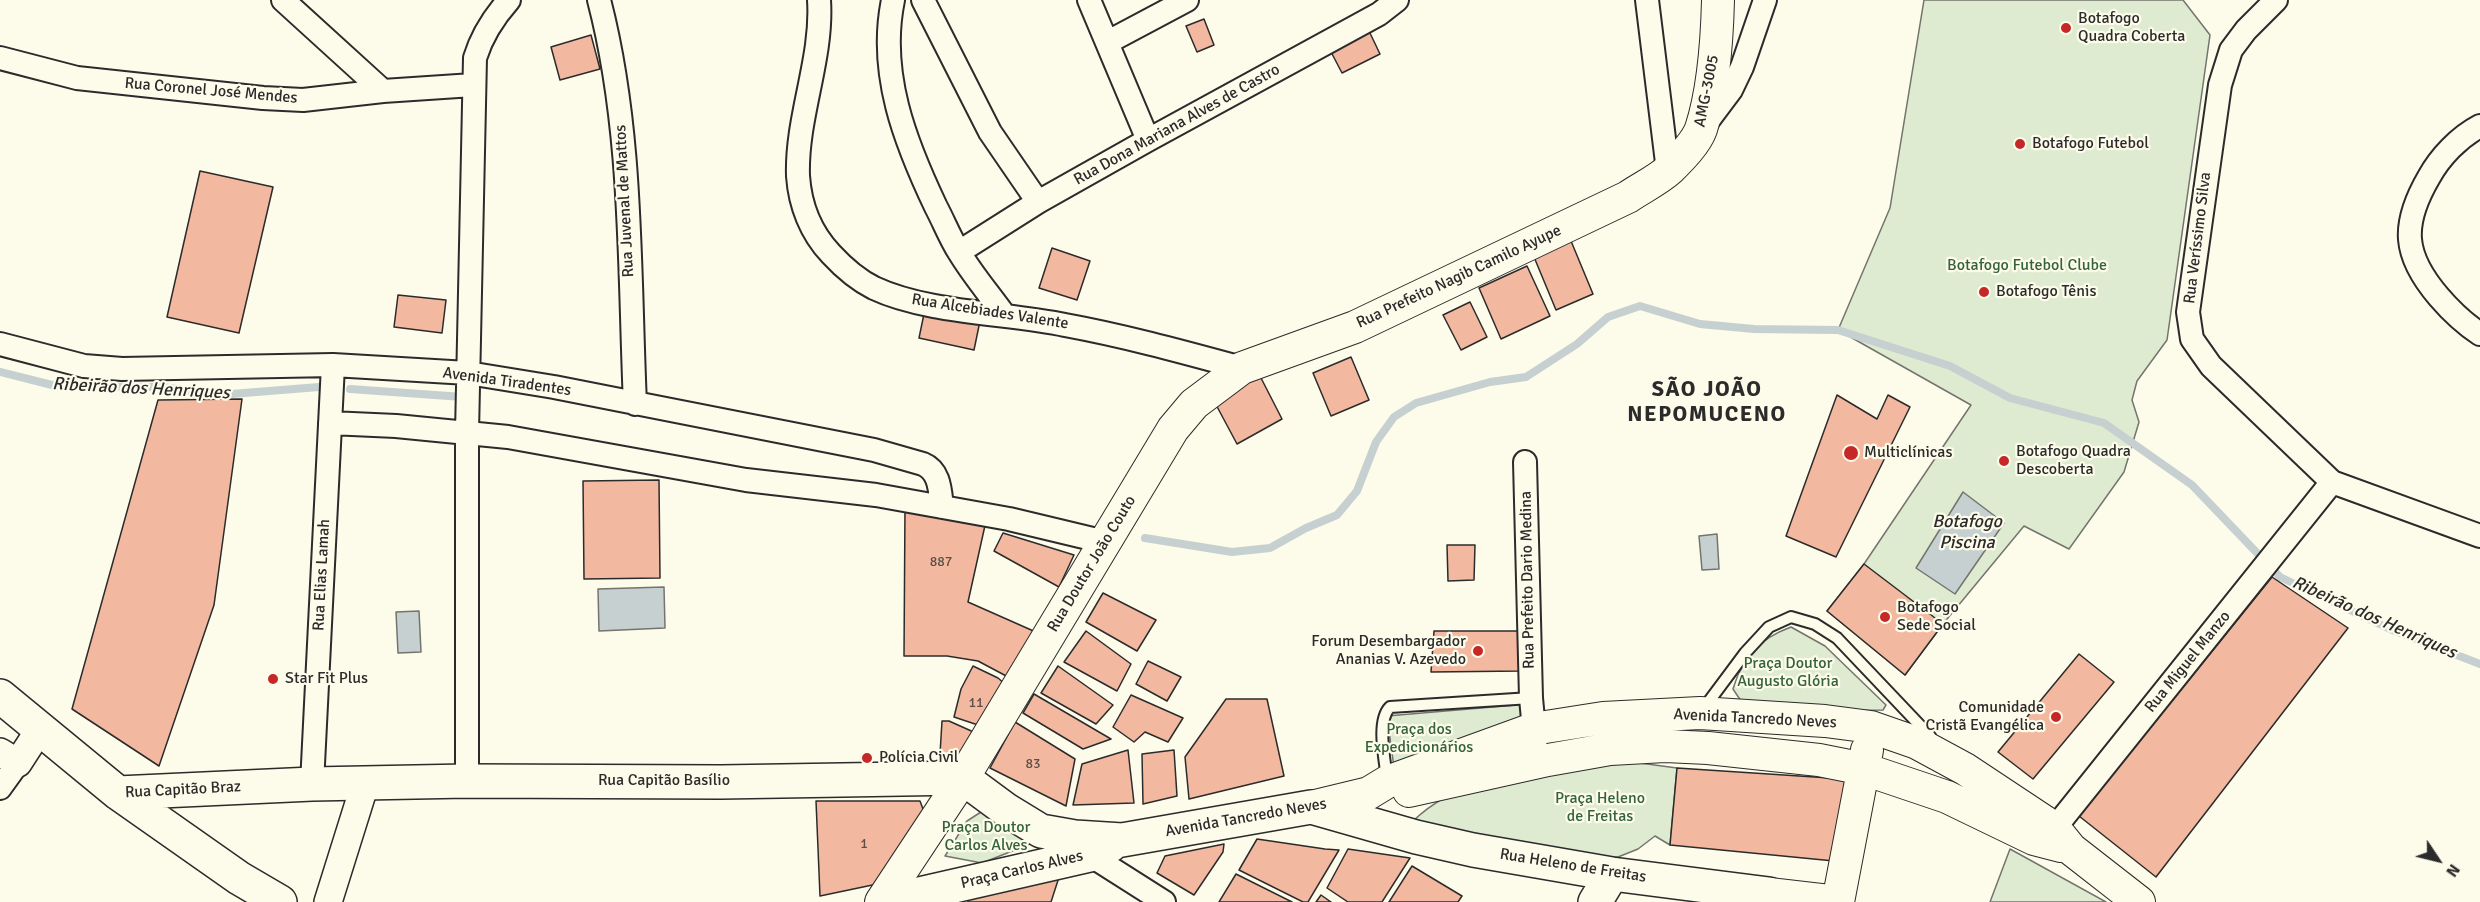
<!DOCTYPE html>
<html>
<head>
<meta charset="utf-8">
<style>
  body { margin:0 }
  #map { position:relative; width:2480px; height:902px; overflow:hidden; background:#fdfbea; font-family:Signika,sans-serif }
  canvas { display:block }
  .north { position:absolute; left:2408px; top:830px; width:60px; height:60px; -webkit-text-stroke:4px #fdfbea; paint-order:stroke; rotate:125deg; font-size:16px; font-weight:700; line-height:24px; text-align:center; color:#2b2b2b }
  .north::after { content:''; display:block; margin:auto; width:21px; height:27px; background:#2b2b2b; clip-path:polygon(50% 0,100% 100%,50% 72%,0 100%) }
</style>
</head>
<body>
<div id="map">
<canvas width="2480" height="902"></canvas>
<div class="north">N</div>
</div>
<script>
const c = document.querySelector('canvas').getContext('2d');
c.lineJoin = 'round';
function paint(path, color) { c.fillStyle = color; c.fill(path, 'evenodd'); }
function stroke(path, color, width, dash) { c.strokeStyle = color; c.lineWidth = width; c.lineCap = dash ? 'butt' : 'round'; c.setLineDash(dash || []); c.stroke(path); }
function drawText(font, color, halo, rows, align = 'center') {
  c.font = font + ' Signika,sans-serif'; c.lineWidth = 4.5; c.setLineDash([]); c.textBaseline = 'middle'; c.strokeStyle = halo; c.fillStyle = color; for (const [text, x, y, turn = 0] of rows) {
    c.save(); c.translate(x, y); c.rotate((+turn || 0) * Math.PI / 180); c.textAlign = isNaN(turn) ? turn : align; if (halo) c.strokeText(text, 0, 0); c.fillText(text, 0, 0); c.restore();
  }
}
const green = new Path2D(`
  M1924,0H2183L2210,35L2167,340L2137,381L2132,400L2139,422L2124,472L2069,549L2024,526L1943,624L1905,675L1827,611L1864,564L1971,405L1838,330L1890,208Z
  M1791,627L1825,646L1886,705L1883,710L1749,713L1733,689C1743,656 1759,639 1791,627Z
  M1528,704L1521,729L1395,775L1387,716Z
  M1587,756L1677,768L1670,845L1655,836L1638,849L1618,857H1575L1414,820C1461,776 1526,769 1587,756Z
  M981,812L996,814L1035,842L982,863L945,856L967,821Z
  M2010,849L2106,902H1990Z`);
paint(green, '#deebd1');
stroke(green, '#74746e', 1.5);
const water = new Path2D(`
  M1963,492L2004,523L1955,594L1916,568Z
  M1717,534L1719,569L1702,570L1699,536Z
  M664,587L665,628L599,631L598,589Z
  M419,611L421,652L398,653L396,612Z`);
paint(water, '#c7d0d0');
stroke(water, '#74746e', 1.5);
stroke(new Path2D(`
  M0,372L56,386L163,387L219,395L319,387
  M350,389L463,397
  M1145,538L1232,552L1270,548L1306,528L1337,515L1357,491L1376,442L1394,417L1416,403L1490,382L1526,377L1577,344L1608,317L1640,306L1700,324L1754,329L1838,330L1950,366L2010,398L2104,423L2192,485L2280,577L2390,629L2480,664`), '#c7d0d0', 8);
const building = new Path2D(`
  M1204,19L1214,45L1197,52L1186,26Z
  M1369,31L1380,54L1342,73L1330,50Z
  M591,35L600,69L560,80L551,47Z
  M200,171L273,187L239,333L167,317Z
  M1571,241L1593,294L1556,310L1534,257Z
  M1052,248L1090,261L1077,300L1039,288Z
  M1527,266L1550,316L1501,339L1479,288Z
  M398,295L446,300L442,333L394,327Z
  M1470,302L1487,337L1461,350L1443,315Z
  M925,309L980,321L974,350L919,338Z
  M1351,357L1369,400L1331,416L1313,373Z
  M1260,376L1282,419L1237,444L1214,401Z
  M1837,395L1877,419L1888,395L1910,407L1836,557L1786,536Z
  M242,399L214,605L159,766L72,709L158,400Z
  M659,480L660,578L584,579L583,481Z
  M905,506L986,521L968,602L1038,633L1010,678L978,661L947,656H904Z
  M1003,533L1074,555L1059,587L994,551Z
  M1447,545H1475L1474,580L1448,581Z
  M1864,564L1943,624L1905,675L1827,611Z
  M2272,577L2348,628L2156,877L2079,816Z
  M1103,593L1156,620L1137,651L1086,622Z
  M1086,631L1131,664L1117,691L1064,662Z
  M1434,631H1523L1522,671L1431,672Z
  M2079,654L2114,682L2033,779L1998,752Z
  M1148,661L1181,677L1167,701L1136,684Z
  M973,666L998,678L1006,685L981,726L954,717L961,689Z
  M1058,666L1113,705L1096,724L1041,693Z
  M1034,694L1111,739L1083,749L1023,713Z
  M1131,695L1183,718L1168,742L1145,732L1134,742L1113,727Z
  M1226,699H1267L1284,776L1189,799L1185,757Z
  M942,721H949L978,734L962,757L952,759L940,754Z
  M1015,722L1075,759L1066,806L990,768Z
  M1128,750L1134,803L1073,805L1082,764Z
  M1174,750L1177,796L1143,804L1142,754Z
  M1677,768L1845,779L1834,861L1670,845Z
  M816,801H920L926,817L882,883L820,896Z
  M1257,839L1325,849L1339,850L1308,902H1303L1239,870Z
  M1224,844L1223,852L1194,895L1157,873L1165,856Z
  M1348,849L1410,858L1382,902H1348L1327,888Z
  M1412,866L1462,896L1458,902H1389Z
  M1061,871L1051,902H968L967,897Z
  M1236,874L1292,902H1219Z
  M1321,895L1331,902H1316Z`);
paint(building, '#f2b8a0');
stroke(building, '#2b2b2b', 1.5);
const service = new Path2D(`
  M1704,708L1745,653L1769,627L1791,617L1815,624L1837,638L1930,736
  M1387,779C1385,760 1376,721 1390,707L1531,698`);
const minor = new Path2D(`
  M283,0L383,91
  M599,0C633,130 629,270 635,404
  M819,0C823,59 796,117 798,176C800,205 811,233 831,254C843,267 858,280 874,288C927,313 1007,313 1065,325C1125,336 1183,352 1242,368
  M893,0C878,73 905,142 936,207C944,222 950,238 959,252C972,274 990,295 1005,316
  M923,0L990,132L1038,202
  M1089,0L1148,140
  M1647,0L1668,171
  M2276,0L2246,30L2231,50L2220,85L2188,312L2192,339L2211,366L2332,482L2480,536
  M1108,42L1187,0
  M0,58L77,78L263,98L303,100L383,91L473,85
  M1707,122L1731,90L1742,67L1765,0
  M2480,126C2459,137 2440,157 2429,177C2401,225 2403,255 2439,297C2451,311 2465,324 2480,334
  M959,252L1038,202L1148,140L1379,14L1397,0
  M0,344L84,366L122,369L333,365L468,373L554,387L874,450L923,464C940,471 940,491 942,507
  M330,423L396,426L508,437L746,480L876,495L1009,519L1105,542
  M1525,462L1531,698L1537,762
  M467,781V433L475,58C482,35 493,18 509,0
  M312,784L333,365
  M0,788L18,763
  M2046,839L2332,482
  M1090,855L1164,902`);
const tertiary = new Path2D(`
  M0,752L18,763L40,729
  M328,902L365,784`);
const secondary = new Path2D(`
  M1409,791L1548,760L1610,749L1665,746L1708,748L1819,760L1864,769L1947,797L2034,839L2061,846
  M1311,807L1369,793L1387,782L1533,729L1603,718L1700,713L1825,721L1871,727L1917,743L1965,769L2054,828L2071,849L2139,902
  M1769,894L1838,902L1867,750
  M881,902L963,778L1173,429L1194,404L1242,368L1355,327L1628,197C1641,188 1658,180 1670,169C1681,158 1696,143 1701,129C1714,89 1717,41 1718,0`);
const primary = new Path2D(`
  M0,696L118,793L239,878L280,902
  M118,793L312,784L467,781L721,782L963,778L1005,809L1041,831L1075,837L1122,840L1311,807L1416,837L1473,850L1612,874L1769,894L1767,902
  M884,902L1090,855L1111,845
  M1595,902L1612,874`);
stroke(service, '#2b2b2b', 14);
stroke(minor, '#2b2b2b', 26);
stroke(tertiary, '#2b2b2b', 30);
stroke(secondary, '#2b2b2b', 34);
stroke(primary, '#2b2b2b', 36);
stroke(service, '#fdfbea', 10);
stroke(minor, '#fdfbea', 22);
stroke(tertiary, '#fdfbea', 27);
stroke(secondary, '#fdfbea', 32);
stroke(primary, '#fdfbea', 33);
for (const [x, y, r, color] of [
  [2066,28,6,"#c62828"],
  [2020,144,6,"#c62828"],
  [1984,292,6,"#c62828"],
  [1851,453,8,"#c62828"],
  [2004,461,6,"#c62828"],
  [1885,617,6,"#c62828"],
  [1478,651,6,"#c62828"],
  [273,679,6,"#c62828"],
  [2056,717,6,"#c62828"],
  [867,758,6,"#c62828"]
]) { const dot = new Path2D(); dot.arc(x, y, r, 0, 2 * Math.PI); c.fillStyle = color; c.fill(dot); stroke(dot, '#fdfbea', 2); }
drawText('14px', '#5d4e48', null, [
  ["887",941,562],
  ["11",976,703],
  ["83",1033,764],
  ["1",864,844]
]);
drawText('16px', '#2b2b2b', '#fdfbea', [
  ["Botafogo",2078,19],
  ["Quadra Coberta",2078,37],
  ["Botafogo Futebol",2032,144],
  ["Botafogo Tênis",1996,292],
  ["Botafogo Quadra",2016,452],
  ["Descoberta",2016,470],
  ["Multiclínicas",1864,453],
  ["Botafogo",1897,608],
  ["Sede Social",1897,626],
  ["Forum Desembargador",1466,642,"right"],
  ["Ananias V. Azevedo",1466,660,"right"],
  ["Star Fit Plus",285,679],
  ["Comunidade",2044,708,"right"],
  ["Cristã Evangélica",2044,726,"right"],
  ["Polícia Civil",879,758]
], 'left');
drawText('16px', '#2b2b2b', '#fdfbea', [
  ["Rua Coronel José Mendes",211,91,5],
  ["AMG-3005",1707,91,-79],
  ["Rua Dona Mariana Alves de Castro",1177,125,-29],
  ["Rua Juvenal de Mattos",625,201,-93],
  ["Rua Veríssimo Silva",2198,238,-83],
  ["Rua Prefeito Nagib Camilo Ayupe",1459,277,-25],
  ["Rua Alcebiades Valente",990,312,9],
  ["Avenida Tiradentes",507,382,8],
  ["Rua Doutor João Couto",1092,564,-59],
  ["Rua Elias Lamah",322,575,-87],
  ["Rua Prefeito Dario Medina",1528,580,-91],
  ["Rua Miguel Manzo",2188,662,-51],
  ["Avenida Tancredo Neves",1755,719,3],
  ["Rua Capitão Basílio",664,781],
  ["Rua Capitão Braz",183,790,-3],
  ["Avenida Tancredo Neves",1246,818,-10],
  ["Rua Heleno de Freitas",1573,866,9],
  ["Praça Carlos Alves",1022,870,-13]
]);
drawText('16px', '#34623c', '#fdfbea', [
  ["Botafogo Futebol Clube",2027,266],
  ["Praça Doutor",1788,664],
  ["Augusto Glória",1788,682],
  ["Praça dos",1419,730],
  ["Expedicionários",1419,748],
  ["Praça Heleno",1600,799],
  ["de Freitas",1600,817],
  ["Praça Doutor",986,828],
  ["Carlos Alves",986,846]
]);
drawText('italic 18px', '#2b2b2b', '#fdfbea', [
  ["Ribeirão dos Henriques",141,389,3],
  ["Botafogo",1967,522],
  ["Piscina",1967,543],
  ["Ribeirão dos Henriques",2374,618,24]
]);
c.letterSpacing = '1.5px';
drawText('bold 22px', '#2b2b2b', '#fdfbea', [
  ["SÃO JOÃO",1707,390],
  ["NEPOMUCENO",1707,415]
]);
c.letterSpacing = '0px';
</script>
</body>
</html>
